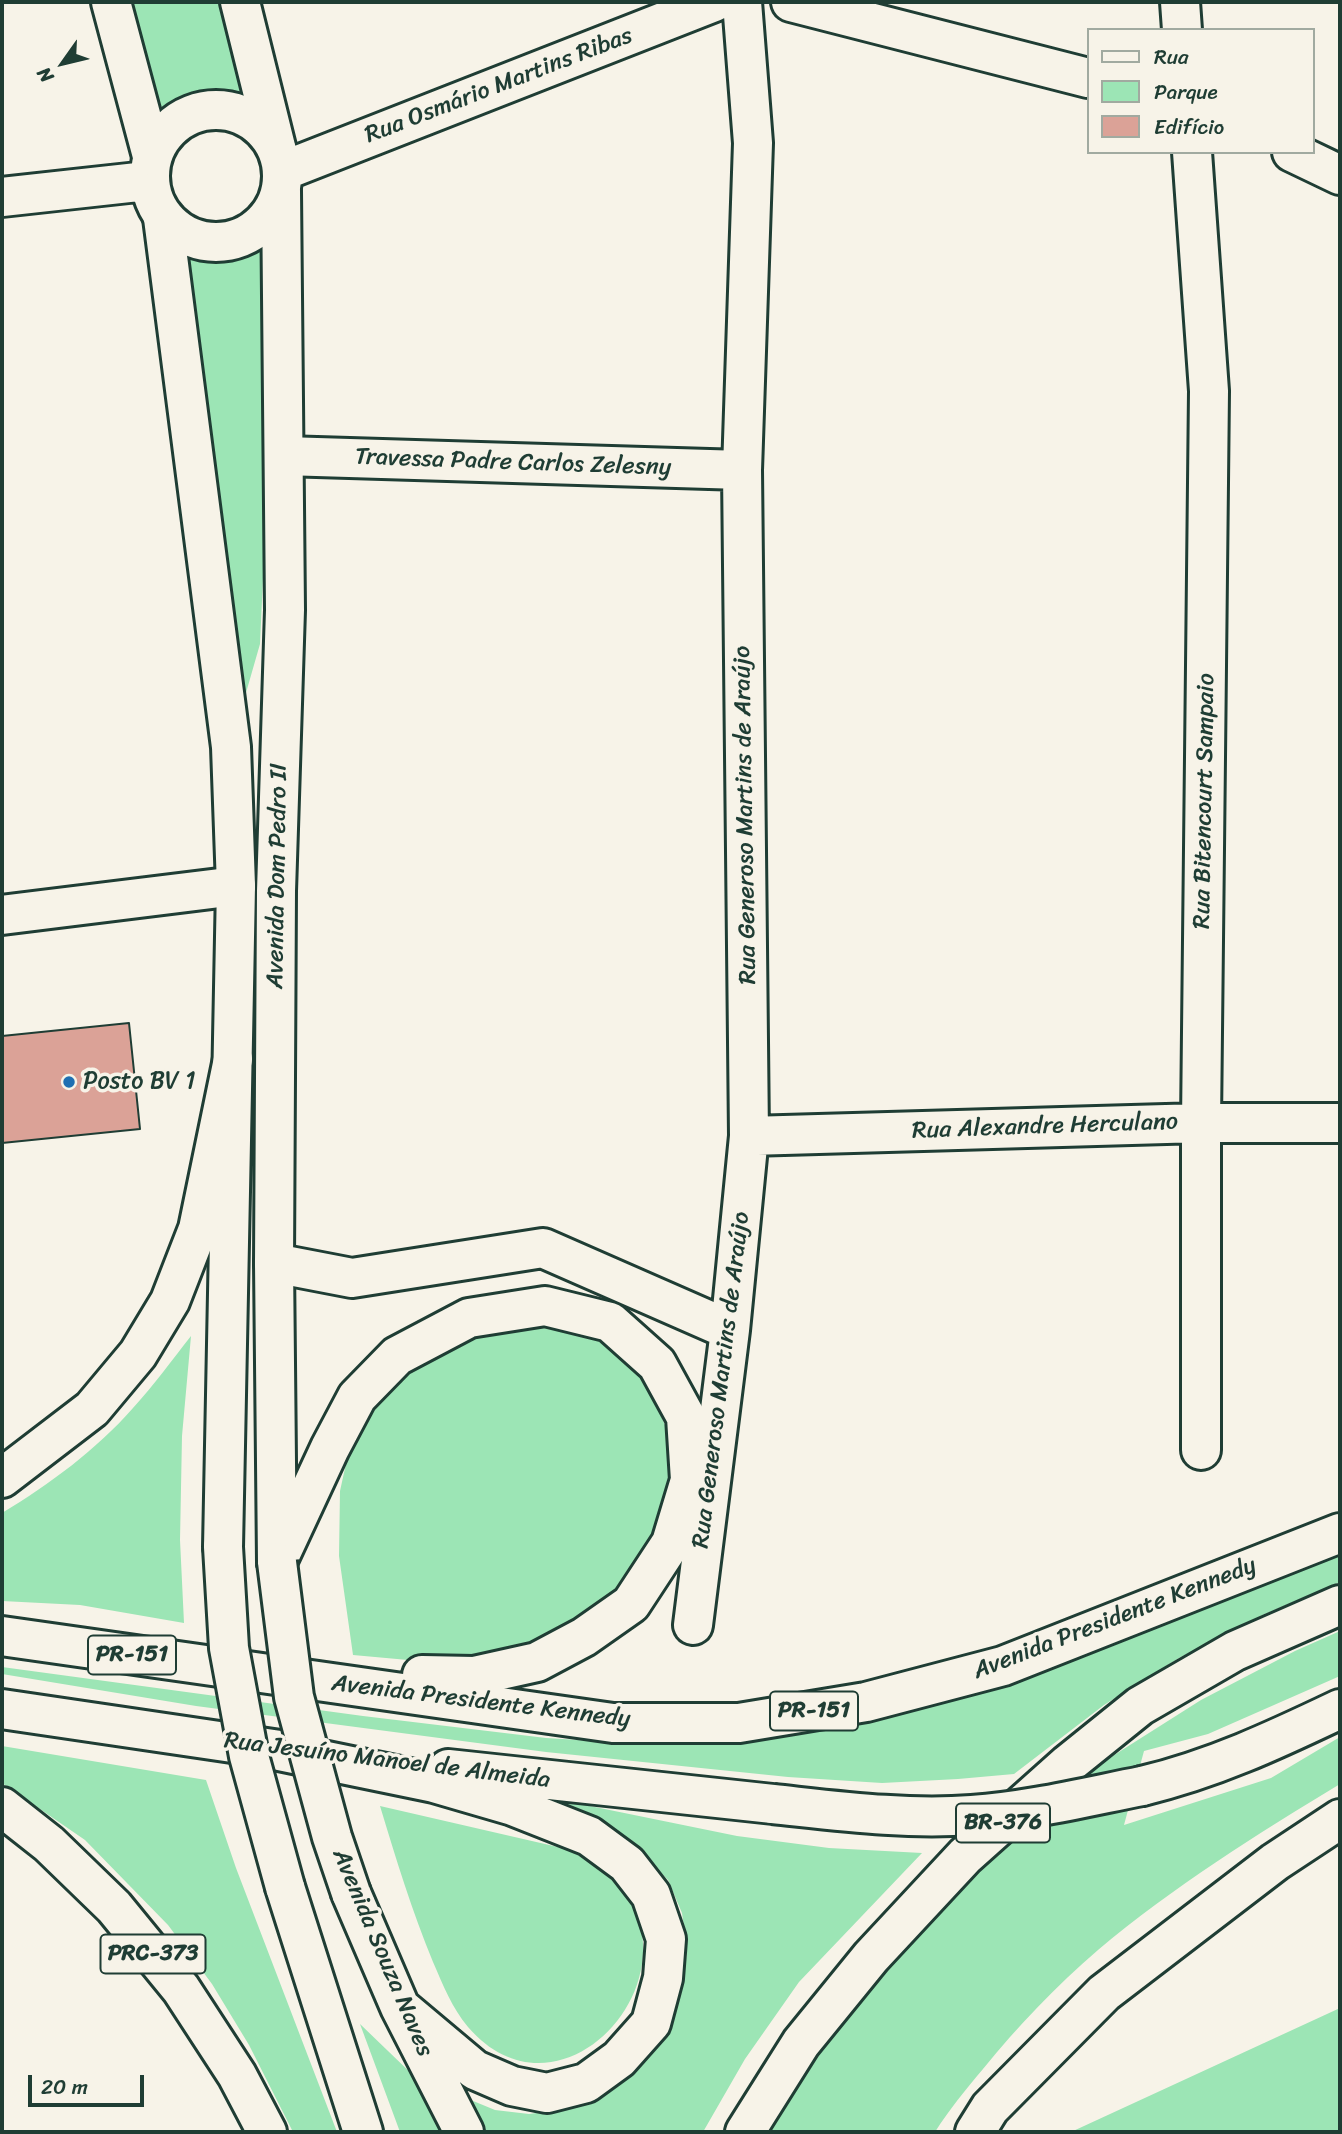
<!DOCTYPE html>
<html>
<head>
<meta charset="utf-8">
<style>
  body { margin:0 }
  #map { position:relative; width:1342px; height:2134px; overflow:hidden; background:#f7f3e8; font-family:Sriracha,sans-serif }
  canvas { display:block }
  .frame { position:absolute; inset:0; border:4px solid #1f3d34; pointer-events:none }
  .legend { position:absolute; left:1087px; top:28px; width:228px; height:126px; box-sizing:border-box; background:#f7f3e8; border:2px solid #a1aaa0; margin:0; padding:9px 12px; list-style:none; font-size:21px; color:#1f3d34 }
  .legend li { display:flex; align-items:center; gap:14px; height:35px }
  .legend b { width:35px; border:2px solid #a1aaa0 }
  .north { position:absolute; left:28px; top:28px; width:70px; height:70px; -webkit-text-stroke:5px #f7f3e8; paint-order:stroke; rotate:236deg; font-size:19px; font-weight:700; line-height:28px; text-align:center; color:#1f3d34 }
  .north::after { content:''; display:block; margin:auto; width:24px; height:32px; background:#1f3d34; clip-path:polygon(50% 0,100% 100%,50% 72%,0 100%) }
  .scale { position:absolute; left:28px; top:2075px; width:116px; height:32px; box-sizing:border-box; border:4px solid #1f3d34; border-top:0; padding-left:9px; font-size:21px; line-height:24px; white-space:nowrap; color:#1f3d34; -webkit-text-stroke:5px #f7f3e8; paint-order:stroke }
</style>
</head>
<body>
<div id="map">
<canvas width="1342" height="2134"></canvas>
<div class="frame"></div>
<ul class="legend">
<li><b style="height:9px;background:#f7f3e8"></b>Rua</li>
<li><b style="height:19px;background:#9ce5b5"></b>Parque</li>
<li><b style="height:19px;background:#dba297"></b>Edifício</li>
</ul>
<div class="north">N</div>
<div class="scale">20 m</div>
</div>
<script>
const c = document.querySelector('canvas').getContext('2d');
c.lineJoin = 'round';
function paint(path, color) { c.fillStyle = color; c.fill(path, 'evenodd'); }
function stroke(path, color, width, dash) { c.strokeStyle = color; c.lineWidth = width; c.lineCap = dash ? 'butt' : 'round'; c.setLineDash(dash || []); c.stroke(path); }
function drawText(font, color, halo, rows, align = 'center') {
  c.font = font + ' Sriracha,sans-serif'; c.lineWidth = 7; c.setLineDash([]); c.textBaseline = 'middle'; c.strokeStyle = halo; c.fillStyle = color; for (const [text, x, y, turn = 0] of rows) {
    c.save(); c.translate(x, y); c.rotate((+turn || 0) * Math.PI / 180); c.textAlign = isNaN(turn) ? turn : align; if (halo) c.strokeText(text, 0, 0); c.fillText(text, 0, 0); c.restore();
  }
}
paint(new Path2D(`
  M121,2H219L246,97L139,130Z
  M279,227L260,644L233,738L171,236Z
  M552,1324L594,1335L625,1355L648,1387L665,1425L669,1473L660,1519L637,1570L600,1612L559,1637L452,1664L353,1655L339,1556L340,1491L349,1450L376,1405L413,1364L460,1338Z
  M191,1336L182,1436L180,1540L184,1623L80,1605L2,1601V1513C50,1484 96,1450 133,1408C154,1385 172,1360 191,1336Z
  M1340,1554V1582L1265,1614L1179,1658L1104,1705L1014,1774L958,1779L882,1783L788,1777L546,1752L196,1706L2,1674V1667L363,1716L546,1738L660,1745L758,1739L854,1723L943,1702L1037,1671L1295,1568Z
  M1340,1631V1676L1208,1734L1144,1751L1124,1825L1271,1778L1340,1737V1784C1257,1834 1173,1887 1098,1950C1056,1986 1018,2026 983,2069C966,2089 949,2110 935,2132H770L823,2048L867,1990L990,1855L1100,1764L1201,1700L1295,1651Z
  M2,1746L206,1780L236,1868L337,2132H293L249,2045L212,1984L168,1925L85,1840L2,1783Z
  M541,1796L737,1836L829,1848L922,1853L799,1982L745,2059L703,2132H400L360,2024L415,2077L495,2110L529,2114L572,2108L613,2089L654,2050L674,2014L683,1983L687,1951L682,1913L668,1880L636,1848Z
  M380,1806L584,1853C602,1867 621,1881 632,1902C682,2000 553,2126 468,2027C452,2008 443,1985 433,1962C412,1911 396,1859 380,1806Z
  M1340,2008V2132H1071Z`), '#9ce5b5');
const building = new Path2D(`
  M129,1023L140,1129L2,1143V1036Z`);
paint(building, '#dba297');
stroke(building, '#1f3d34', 2);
const street = new Path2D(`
  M791,2L1088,78
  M1180,2L1182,30
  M150 176a66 66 0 1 1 132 0a66 66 0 1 1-132 0Z
  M1192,152L1209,391L1201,1123V1450
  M1292,152L1340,175
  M283,171L714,2
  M2,197L147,181
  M284,456L742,470
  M2,915L236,886
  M749,1136L1201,1123H1340
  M274,1263L352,1278L543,1248L730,1330
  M693,1625L730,1330L749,1136L742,470L753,143L742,2`);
const secondary = new Path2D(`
  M111,2L152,156
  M240,2L276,147
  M163,218L231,747L236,886L223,1547
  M277,1562L274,1263L276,891L285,610L281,191
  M285,1887L363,2132`);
const highway = new Path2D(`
  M2,1478L92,1409L138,1354L170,1301L198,1229L233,1059
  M277,1562L330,1448L357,1397L397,1356L469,1318L545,1306L610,1322L657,1364L686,1417L690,1480L671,1543L631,1604L584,1637L537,1662L474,1676L422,1675
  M2,1636L613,1723H739L866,1702L1003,1666L1340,1533
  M2,1709L280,1750
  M269,1749L434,1783L513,1806L589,1836L627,1864L651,1895L666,1939L663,1978L651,2023L619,2059L586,2083L547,2093L512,2086L475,2070L400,2007
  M448,1769L773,1804
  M1142,1786C1213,1769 1275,1740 1340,1709
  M2,1807L49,1844L114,1907L181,1989L237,2075L267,2132
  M351,1893L400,2007L464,2132
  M745,2132L801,2043L871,1957L965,1856L1068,1764L1140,1706L1235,1651L1340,1605
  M975,2132L990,2108L1104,1993L1275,1862L1340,1819`);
stroke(street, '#1f3d34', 44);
stroke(secondary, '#1f3d34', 44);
stroke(highway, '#1f3d34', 44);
stroke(street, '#f7f3e8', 38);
stroke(secondary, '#f7f3e8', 38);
stroke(highway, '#f7f3e8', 38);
const secondaryBridge = new Path2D(`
  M223,1547L229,1648L249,1756L285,1887`);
const highwayBridge = new Path2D(`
  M277,1562L294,1697L332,1837L351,1893
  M773,1804C839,1811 906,1820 972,1815C1029,1811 1086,1797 1142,1786`);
stroke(secondaryBridge, '#1f3d34', 44, []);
stroke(highwayBridge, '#1f3d34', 44, []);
stroke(secondaryBridge, '#f7f3e8', 38);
stroke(highwayBridge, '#f7f3e8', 38);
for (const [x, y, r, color] of [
  [69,1082,7,"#1f6fb2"]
]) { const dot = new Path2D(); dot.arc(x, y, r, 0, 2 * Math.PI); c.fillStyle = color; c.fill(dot); stroke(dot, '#f7f3e8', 2.5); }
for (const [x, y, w] of [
  [132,1655,88],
  [814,1711,88],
  [1003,1823,94],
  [153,1954,105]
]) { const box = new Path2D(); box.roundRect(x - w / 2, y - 19.5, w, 39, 5); c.fillStyle = '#f7f3e8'; c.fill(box); stroke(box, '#1f3d34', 2); }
drawText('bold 23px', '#1f3d34', null, [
  ["PR-151",132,1655],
  ["PR-151",814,1711],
  ["BR-376",1003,1823],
  ["PRC-373",153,1954]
]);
drawText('24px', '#1f3d34', '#f7f3e8', [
  ["Rua Osmário Martins Ribas",499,86,-21],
  ["Travessa Padre Carlos Zelesny",513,463,2],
  ["Rua Bitencourt Sampaio",1205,801,-89],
  ["Rua Generoso Martins de Araújo",746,815,-91],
  ["Avenida Dom Pedro II",278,876,-89],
  ["Rua Alexandre Herculano",1045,1127,-2],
  ["Rua Generoso Martins de Araújo",722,1380,-83],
  ["Avenida Presidente Kennedy",1115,1619,-21],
  ["Avenida Presidente Kennedy",481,1702,7],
  ["Rua Jesuíno Manoel de Almeida",387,1761,7],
  ["Avenida Souza Naves",382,1953,67]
]);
drawText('24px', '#1f3d34', '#f7f3e8', [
  ["Posto BV 1",83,1082]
], 'left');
</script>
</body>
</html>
